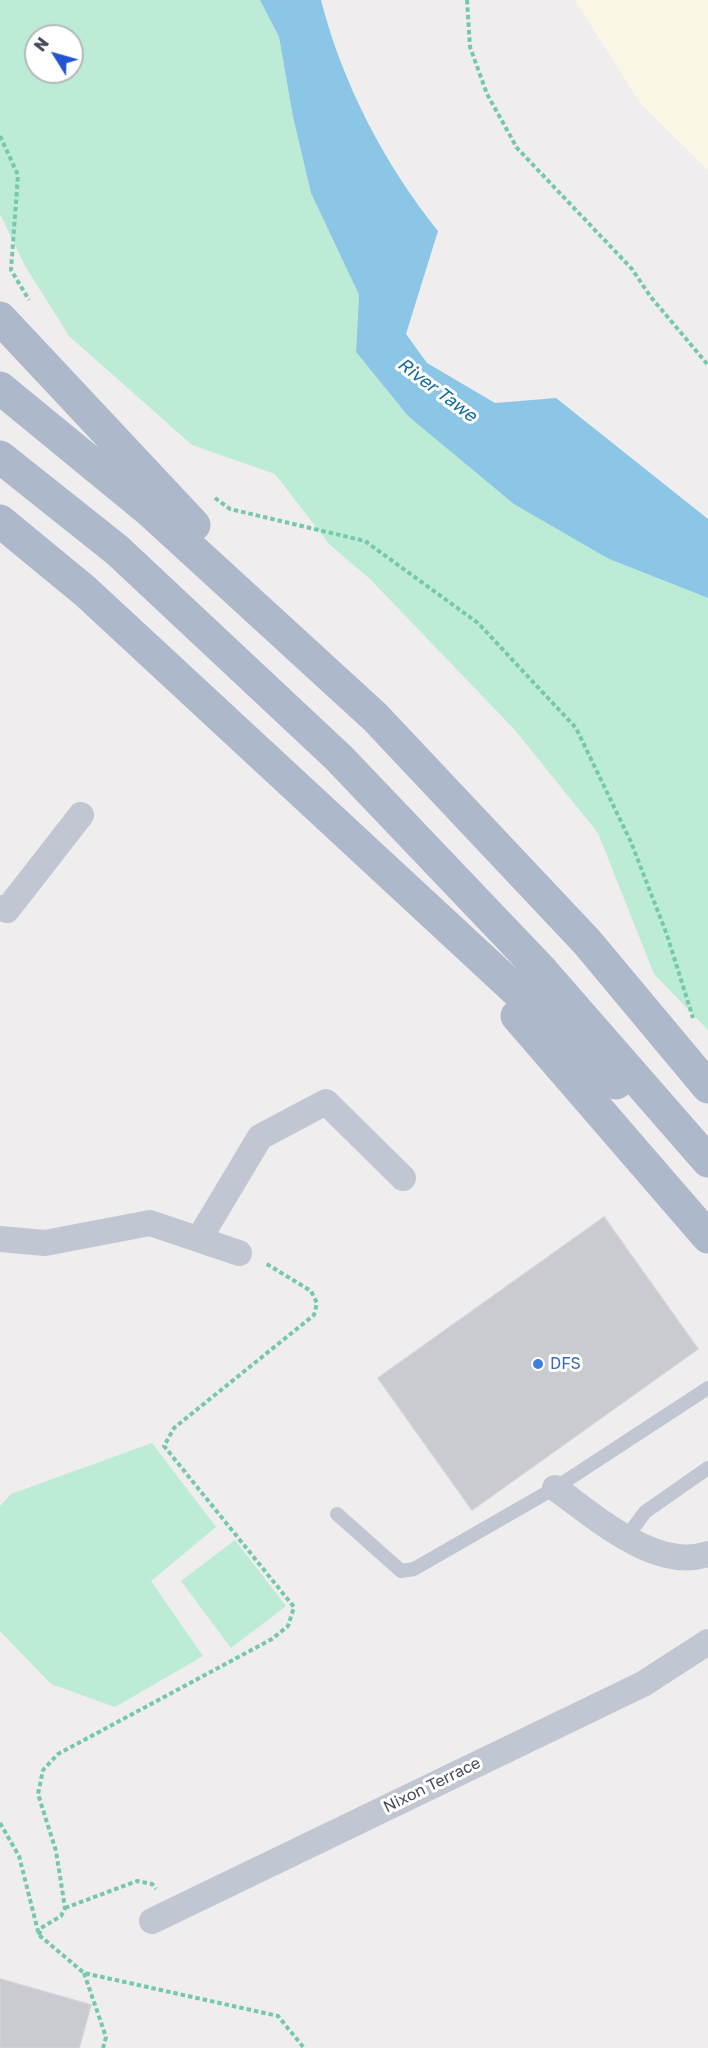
<!DOCTYPE html>
<html>
<head>
<meta charset="utf-8">
<style>
  body { margin:0 }
  #map { position:relative; width:708px; height:2048px; overflow:hidden; background:#efeded; font-family:"Golos Text",sans-serif }
  canvas { display:block }
  .north { position:absolute; left:24px; top:24px; width:60px; height:60px; box-sizing:border-box; background:#fff; border:2px solid #b5b8bd; border-radius:50%; rotate:307deg; font-size:16px; font-weight:700; line-height:24px; text-align:center; color:#464d59 }
  .north::after { content:''; display:block; margin:auto; width:21px; height:27px; background:#2155d5; clip-path:polygon(50% 0,100% 100%,50% 72%,0 100%) }
</style>
</head>
<body>
<div id="map">
<canvas width="708" height="2048"></canvas>
<div class="north">N</div>
</div>
<script>
const c = document.querySelector('canvas').getContext('2d');
c.lineJoin = 'round';
function paint(path, color) { c.fillStyle = color; c.fill(path, 'evenodd'); }
function stroke(path, color, width, dash) { c.strokeStyle = color; c.lineWidth = width; c.lineCap = dash ? 'butt' : 'round'; c.setLineDash(dash || []); c.stroke(path); }
function drawText(font, color, halo, rows, align = 'center') {
  c.font = font + ' "Golos Text",sans-serif'; c.lineWidth = 6; c.setLineDash([]); c.textBaseline = 'middle'; c.strokeStyle = halo; c.fillStyle = color; for (const [text, x, y, turn = 0] of rows) {
    c.save(); c.translate(x, y); c.rotate((+turn || 0) * Math.PI / 180); c.textAlign = isNaN(turn) ? turn : align; if (halo) c.strokeText(text, 0, 0); c.fillText(text, 0, 0); c.restore();
  }
}
paint(new Path2D(`
  M575,0H708V170L640,103Z`), '#faf7e6');
paint(new Path2D(`
  M0,0H260L279,37L293,117L311,193L359,295L356,352L408,416L609,559L708,598V1030L654,974L598,833L514,729L370,579L330,545L275,474L192,445L69,336L25,266L0,214ZM36,36H72V72H36Z
  M152,1443L216,1527L151,1581L203,1656L115,1707L51,1684L0,1631V1506L11,1494Z
  M235,1540L286,1606L231,1648L181,1581Z`), '#bcecd6');
paint(new Path2D(`
  M260,0H321C342,83 385,165 438,231L406,334L427,363L495,403L556,398L708,519V598L609,559L514,504L408,416L356,352L359,295L311,193L293,117L279,37Z`), '#8bc6e7');
const building = new Path2D(`
  M604,1217L698,1349L472,1510L378,1378Z
  M0,1979L91,2005L79,2048H0Z`);
paint(building, '#cacbd1');
stroke(building, '#d1d2d8', 1.5);
stroke(new Path2D(`
  M467,0L470,47L487,94L517,148L632,269L650,296L708,365
  M0,136L18,175L11,270L29,300
  M215,498L230,509L365,541L478,623L576,728L631,842L667,935L693,1018
  M0,1823L19,1856L39,1935L84,1973L278,2016L304,2048
  M65,1908L137,1881L152,1884L156,1889
  M39,1935L41,1928L61,1916L65,1908L56,1851L38,1794L43,1770L58,1754L272,1639L288,1626L294,1607L164,1446L174,1428L314,1315L317,1303L311,1291L265,1263
  M84,1973L106,2037L103,2048`), '#76c8ac', 4, [4.5, 3]);
stroke(new Path2D(`
  M337,1514L401,1571L414,1569L555,1488L708,1388
  M626,1538L645,1512L708,1468`), '#c1c7d2', 14);
stroke(new Path2D(`
  M0,908L7,910L81,815
  M0,1239L45,1243L150,1223L239,1253
  M199,1239L260,1137L326,1102L403,1178
  M555,1488C595,1516 655,1572 708,1554
  M152,1921L643,1684L708,1642`), '#c1c7d2', 26);
stroke(new Path2D(`
  M0,318L194,525
  M0,388L150,511L375,717L587,942L708,1087
  M0,457L117,550L339,758L543,972L708,1161
  M0,521L85,591L616,1083
  M517,1016L708,1237`), '#adb8cb', 33);
for (const [x, y, r, color] of [
  [538,1364,6,"#3f7fe0"]
]) { const dot = new Path2D(); dot.arc(x, y, r, 0, 2 * Math.PI); c.fillStyle = color; c.fill(dot); stroke(dot, '#fff', 2); }
drawText('16px', '#366cbe', '#fff', [
  ["DFS",550,1364]
], 'left');
drawText('16px', '#464d59', '#fff', [
  ["Nixon Terrace",432,1785,-26]
]);
drawText('italic 18px', '#136d9f', '#fff', [
  ["River Tawe",437,390,37]
]);
</script>
</body>
</html>
